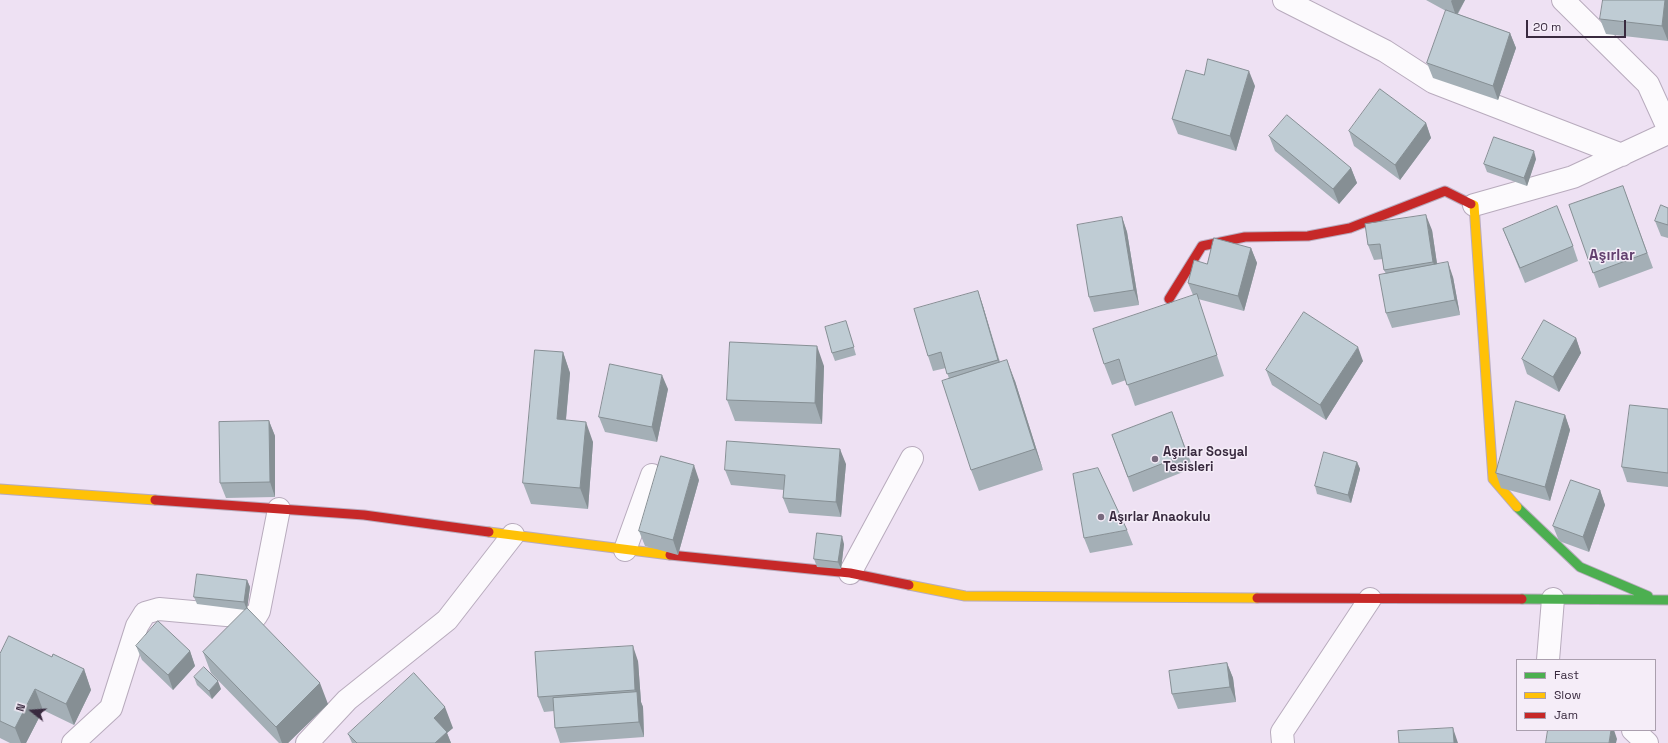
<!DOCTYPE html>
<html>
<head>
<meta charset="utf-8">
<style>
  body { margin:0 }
  #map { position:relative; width:1668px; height:743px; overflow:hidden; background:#eee1f3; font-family:"Space Grotesk",sans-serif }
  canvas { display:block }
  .legend { position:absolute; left:1516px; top:659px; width:140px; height:72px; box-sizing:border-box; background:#f5edf8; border:1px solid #aa9fae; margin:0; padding:5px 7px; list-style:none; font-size:12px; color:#392a3f }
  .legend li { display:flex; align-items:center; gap:8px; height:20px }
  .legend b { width:20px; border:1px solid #aa9fae }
  .north { position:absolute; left:12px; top:691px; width:40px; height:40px; -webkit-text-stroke:3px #f5edf8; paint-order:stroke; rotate:287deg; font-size:11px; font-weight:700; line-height:16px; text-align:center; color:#392a3f }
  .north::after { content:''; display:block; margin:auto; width:14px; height:18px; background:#392a3f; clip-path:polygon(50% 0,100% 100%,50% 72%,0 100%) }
  .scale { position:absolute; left:1526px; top:20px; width:100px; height:18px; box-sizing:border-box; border:2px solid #392a3f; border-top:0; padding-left:5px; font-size:12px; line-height:14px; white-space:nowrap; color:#392a3f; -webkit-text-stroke:3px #f5edf8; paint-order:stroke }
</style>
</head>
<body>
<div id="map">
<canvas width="1668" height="743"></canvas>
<ul class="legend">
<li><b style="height:5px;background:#4caf50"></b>Fast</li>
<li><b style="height:5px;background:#ffc107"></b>Slow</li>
<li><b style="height:5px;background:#c62828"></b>Jam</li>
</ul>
<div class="north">N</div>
<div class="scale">20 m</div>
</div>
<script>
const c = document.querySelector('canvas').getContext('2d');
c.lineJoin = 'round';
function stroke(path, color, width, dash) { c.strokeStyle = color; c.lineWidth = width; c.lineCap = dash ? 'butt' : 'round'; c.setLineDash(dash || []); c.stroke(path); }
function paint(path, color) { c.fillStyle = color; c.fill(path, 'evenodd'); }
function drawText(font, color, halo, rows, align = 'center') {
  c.font = font + ' "Space Grotesk",sans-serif'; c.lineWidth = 3; c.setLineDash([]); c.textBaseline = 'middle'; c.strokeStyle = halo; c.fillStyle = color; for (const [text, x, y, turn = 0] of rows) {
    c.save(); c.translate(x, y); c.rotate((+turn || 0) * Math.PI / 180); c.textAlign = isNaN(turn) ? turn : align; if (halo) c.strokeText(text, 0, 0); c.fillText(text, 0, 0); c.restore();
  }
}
const street = new Path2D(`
  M1284,0L1385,51L1433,82L1622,155
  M1563,0L1648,84L1668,128
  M1474,205L1573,177L1668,133
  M625,550L652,475
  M850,573L912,458
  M1548,660L1553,599
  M1633,730L1647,743
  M73,743L111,708L137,626L145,613L159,609L249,617L256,616L259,611L279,509
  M307,743L347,700L447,620L513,535
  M1283,743L1282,732L1370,599`);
const fast = new Path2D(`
  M1517,507L1580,567L1648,596
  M1522,599L1668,600`);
const slow = new Path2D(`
  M1471,204L1474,205L1493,479L1517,507
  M0,489L155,500
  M489,532L670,555
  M909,585L965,596L1257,598`);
const jam = new Path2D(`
  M1169,299L1202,246L1245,237L1308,236L1350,228L1445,191L1471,204
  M155,500L364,515L489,532
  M670,555L850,573L909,585
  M1257,598L1522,599`);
stroke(street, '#b8abbd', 24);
stroke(fast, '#b8abbd', 11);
stroke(slow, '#b8abbd', 11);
stroke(jam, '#b8abbd', 11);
stroke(street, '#fcfafd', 22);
stroke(fast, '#4caf50', 9);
stroke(slow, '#ffc107', 9);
stroke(jam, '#c62828', 9);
paint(new Path2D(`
  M1426,0H1465L1458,14L1510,33L1516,48L1498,100L1433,78L1427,63L1446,11Z
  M1668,0V41L1606,34L1600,19Z
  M1204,75L1255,86L1236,151L1178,134L1172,119Z
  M1426,123L1431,138L1400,180L1354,146L1349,131Z
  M1269,136L1351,168L1357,183L1339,204L1275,151Z
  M1536,159L1527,186L1487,172L1484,164Z
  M1623,186L1653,268L1599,288L1569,205Z
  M1668,208V238L1661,236L1655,221Z
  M1122,217L1127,232L1139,305L1094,312L1089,297Z
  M1503,229L1573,246L1578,261L1525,283L1509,244Z
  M1432,230L1437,264L1453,277L1460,315L1392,328L1386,313V274L1384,270L1383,259L1374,260L1368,245Z
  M1251,248L1257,263L1244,311L1198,299L1224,376L1135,406L1126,380L1112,385L1104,364L1193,295L1188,283L1207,264Z
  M978,291L983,306L1000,362L1015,381L1043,470L979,491L971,470L949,379L946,368L933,371L928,356Z
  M846,321L856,355L835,361L832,353Z
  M1576,338L1581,353L1559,392L1527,374L1522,359Z
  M563,352L570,373L566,420L593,442L588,509L531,504L523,483Z
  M1363,361L1326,420L1272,385L1266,370Z
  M824,366L822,424L735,421L727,400Z
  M668,389L657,442L605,432L599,417Z
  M1668,409V487L1627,482L1622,467Z
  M1172,412L1193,468L1133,492L1112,435Z
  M1565,415L1570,430L1550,501L1501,488L1496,473Z
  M269,421L275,436V497L226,498L220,483Z
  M1357,462L1360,469L1351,503L1317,494L1315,486Z
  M846,464L841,517L789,513L783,498L784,490L731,485L725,470Z
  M699,480L678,555L645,546L639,531Z
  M1600,490L1605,505L1589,552L1559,541L1553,526Z
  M1127,530L1133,545L1090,553L1084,538Z
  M844,544L841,569L817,567L814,559Z
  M247,580L250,587L247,608L328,704L288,743H279L211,673L203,652L245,610L197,604L194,597Z
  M136,646L190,651L195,666L173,690L142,660Z
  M0,654L52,657L84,669L91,690L74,725L43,710L26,743H10L0,738Z
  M638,661L641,702L643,707L644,737L560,743L555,728L554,711L544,712L538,697Z
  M1227,663L1233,678L1236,702L1178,709L1172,694Z
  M194,677L221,689L212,699L197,685Z
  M453,728L447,733L451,743H352L348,734Z`), '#a4afb6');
paint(new Path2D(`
  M1452,0H1465L1456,16L1451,1Z
  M1665,0H1668V41L1662,26Z
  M1510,33L1516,48L1498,100L1493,86Z
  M1249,71L1255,86L1236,151L1230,136Z
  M1426,123L1431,138L1400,180L1395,165Z
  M1534,151L1536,159L1527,186L1524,178Z
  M1351,168L1357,183L1339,204L1333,189Z
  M1426,215L1432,230L1439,277L1433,262Z
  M1122,217L1127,232L1139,305L1134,290Z
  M1251,248L1257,263L1244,311L1238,296Z
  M1448,262L1453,277L1460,315L1455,300Z
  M978,291L983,306L1003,375L998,360Z
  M1576,338L1581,353L1559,392L1553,377Z
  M817,346L824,366L822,424L815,403Z
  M1358,347L1363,361L1326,420L1320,405Z
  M563,352L570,373L564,440L557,419Z
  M1007,360L1015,381L1043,470L1035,449Z
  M662,375L668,389L657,442L652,427Z
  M1565,415L1570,430L1550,501L1545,487Z
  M269,421L275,436V497L270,482Z
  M586,422L593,442L588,509L580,488Z
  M840,449L846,464L841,517L836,502Z
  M1357,462L1360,469L1351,503L1348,495Z
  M694,465L699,480L678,555L673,540Z
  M1600,490L1605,505L1589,552L1583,537Z
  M842,536L844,544L841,569L838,562Z
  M247,580L250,587L247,610L244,602Z
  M633,646L638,661L641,702L643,707L644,737L639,722L637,695L635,690Z
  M190,651L195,666L173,690L168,675Z
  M1227,663L1233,678L1236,702L1230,687Z
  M84,669L91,690L74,725L66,704Z
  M218,681L221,689L212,699L209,691Z
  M320,683L328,704L288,743H282L276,727Z
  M35,689L43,710L26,743H21L15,728Z
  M445,707L453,728L447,733L451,743H435L434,718Z
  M1453,728L1458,743H1454Z
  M1611,730H1614L1617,739L1616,743H1609Z`), '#868f94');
const building = new Path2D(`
  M1603,0H1665L1662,26L1600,19Z
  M1446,10L1510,33L1493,86L1427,63Z
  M1208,59L1249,71L1230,136L1172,119L1186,70L1204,75Z
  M1380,89L1426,123L1395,165L1349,131Z
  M1287,115L1351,168L1333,189L1269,136Z
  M1494,137L1534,151L1524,178L1484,164Z
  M1623,186L1647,253L1593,273L1569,205Z
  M1661,205L1668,208V225L1655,221Z
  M1557,206L1573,246L1520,268L1503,229Z
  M1426,215L1433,262L1384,270L1380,244L1368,245L1365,224Z
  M1122,217L1134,290L1089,297L1077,225Z
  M1214,238L1251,248L1238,296L1188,283L1194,260L1207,264Z
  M1448,262L1455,300L1386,313L1379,275Z
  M978,291L998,360L947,374L941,352L928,356L914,309Z
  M1197,294L1217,355L1127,385L1119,359L1104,364L1093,329Z
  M1304,312L1358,347L1320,405L1266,370Z
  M1544,320L1576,338L1553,377L1522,359Z
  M846,321L854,347L832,353L825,327Z
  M730,342L817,346L815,403L727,400Z
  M535,350L563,352L557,419L586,422L580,488L523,483Z
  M1007,360L1035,449L971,470L942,381Z
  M610,364L662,375L652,427L599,417Z
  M1516,401L1565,415L1545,487L1496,473Z
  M1630,405L1668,409V473L1622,467Z
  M1172,412L1187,454L1128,477L1112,435Z
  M269,421L270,482L220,483L219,422Z
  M727,441L840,449L836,502L783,498L785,475L725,470Z
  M1324,452L1357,462L1348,495L1315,486Z
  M661,456L694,465L673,540L639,531Z
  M1098,468L1127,530L1084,538L1073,474Z
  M1571,480L1600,490L1583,537L1553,526Z
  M817,533L842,536L838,562L814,559Z
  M197,574L247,580L244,602L194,597Z
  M247,608L320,683L276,727L203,652Z
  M158,621L190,651L168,675L136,646Z
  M9,636L52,657L53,654L84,669L66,704L35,689L15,728L0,721V654Z
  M633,646L635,690L538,697L535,652Z
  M1227,663L1230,687L1172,694L1169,671Z
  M204,667L218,681L209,691L194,677Z
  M414,673L445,707L434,718L447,732L435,743H357L348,734Z
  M637,692L639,722L555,728L553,698Z
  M1453,728L1454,743H1399L1398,731Z
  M1548,730H1611L1609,743H1546Z`);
paint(building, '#bfccd4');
stroke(building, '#868f94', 1);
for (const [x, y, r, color] of [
  [1155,459,4,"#786a7e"],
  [1101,517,4,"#786a7e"]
]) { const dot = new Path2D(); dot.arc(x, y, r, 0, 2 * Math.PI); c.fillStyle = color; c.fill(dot); stroke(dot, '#f5edf8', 1.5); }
drawText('bold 13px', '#392a3f', '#f5edf8', [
  ["Aşırlar Sosyal",1163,452],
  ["Tesisleri",1163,467],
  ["Aşırlar Anaokulu",1109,517]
], 'left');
drawText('bold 15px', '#63416f', '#f5edf8', [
  ["Aşırlar",1612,256]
]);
</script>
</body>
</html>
